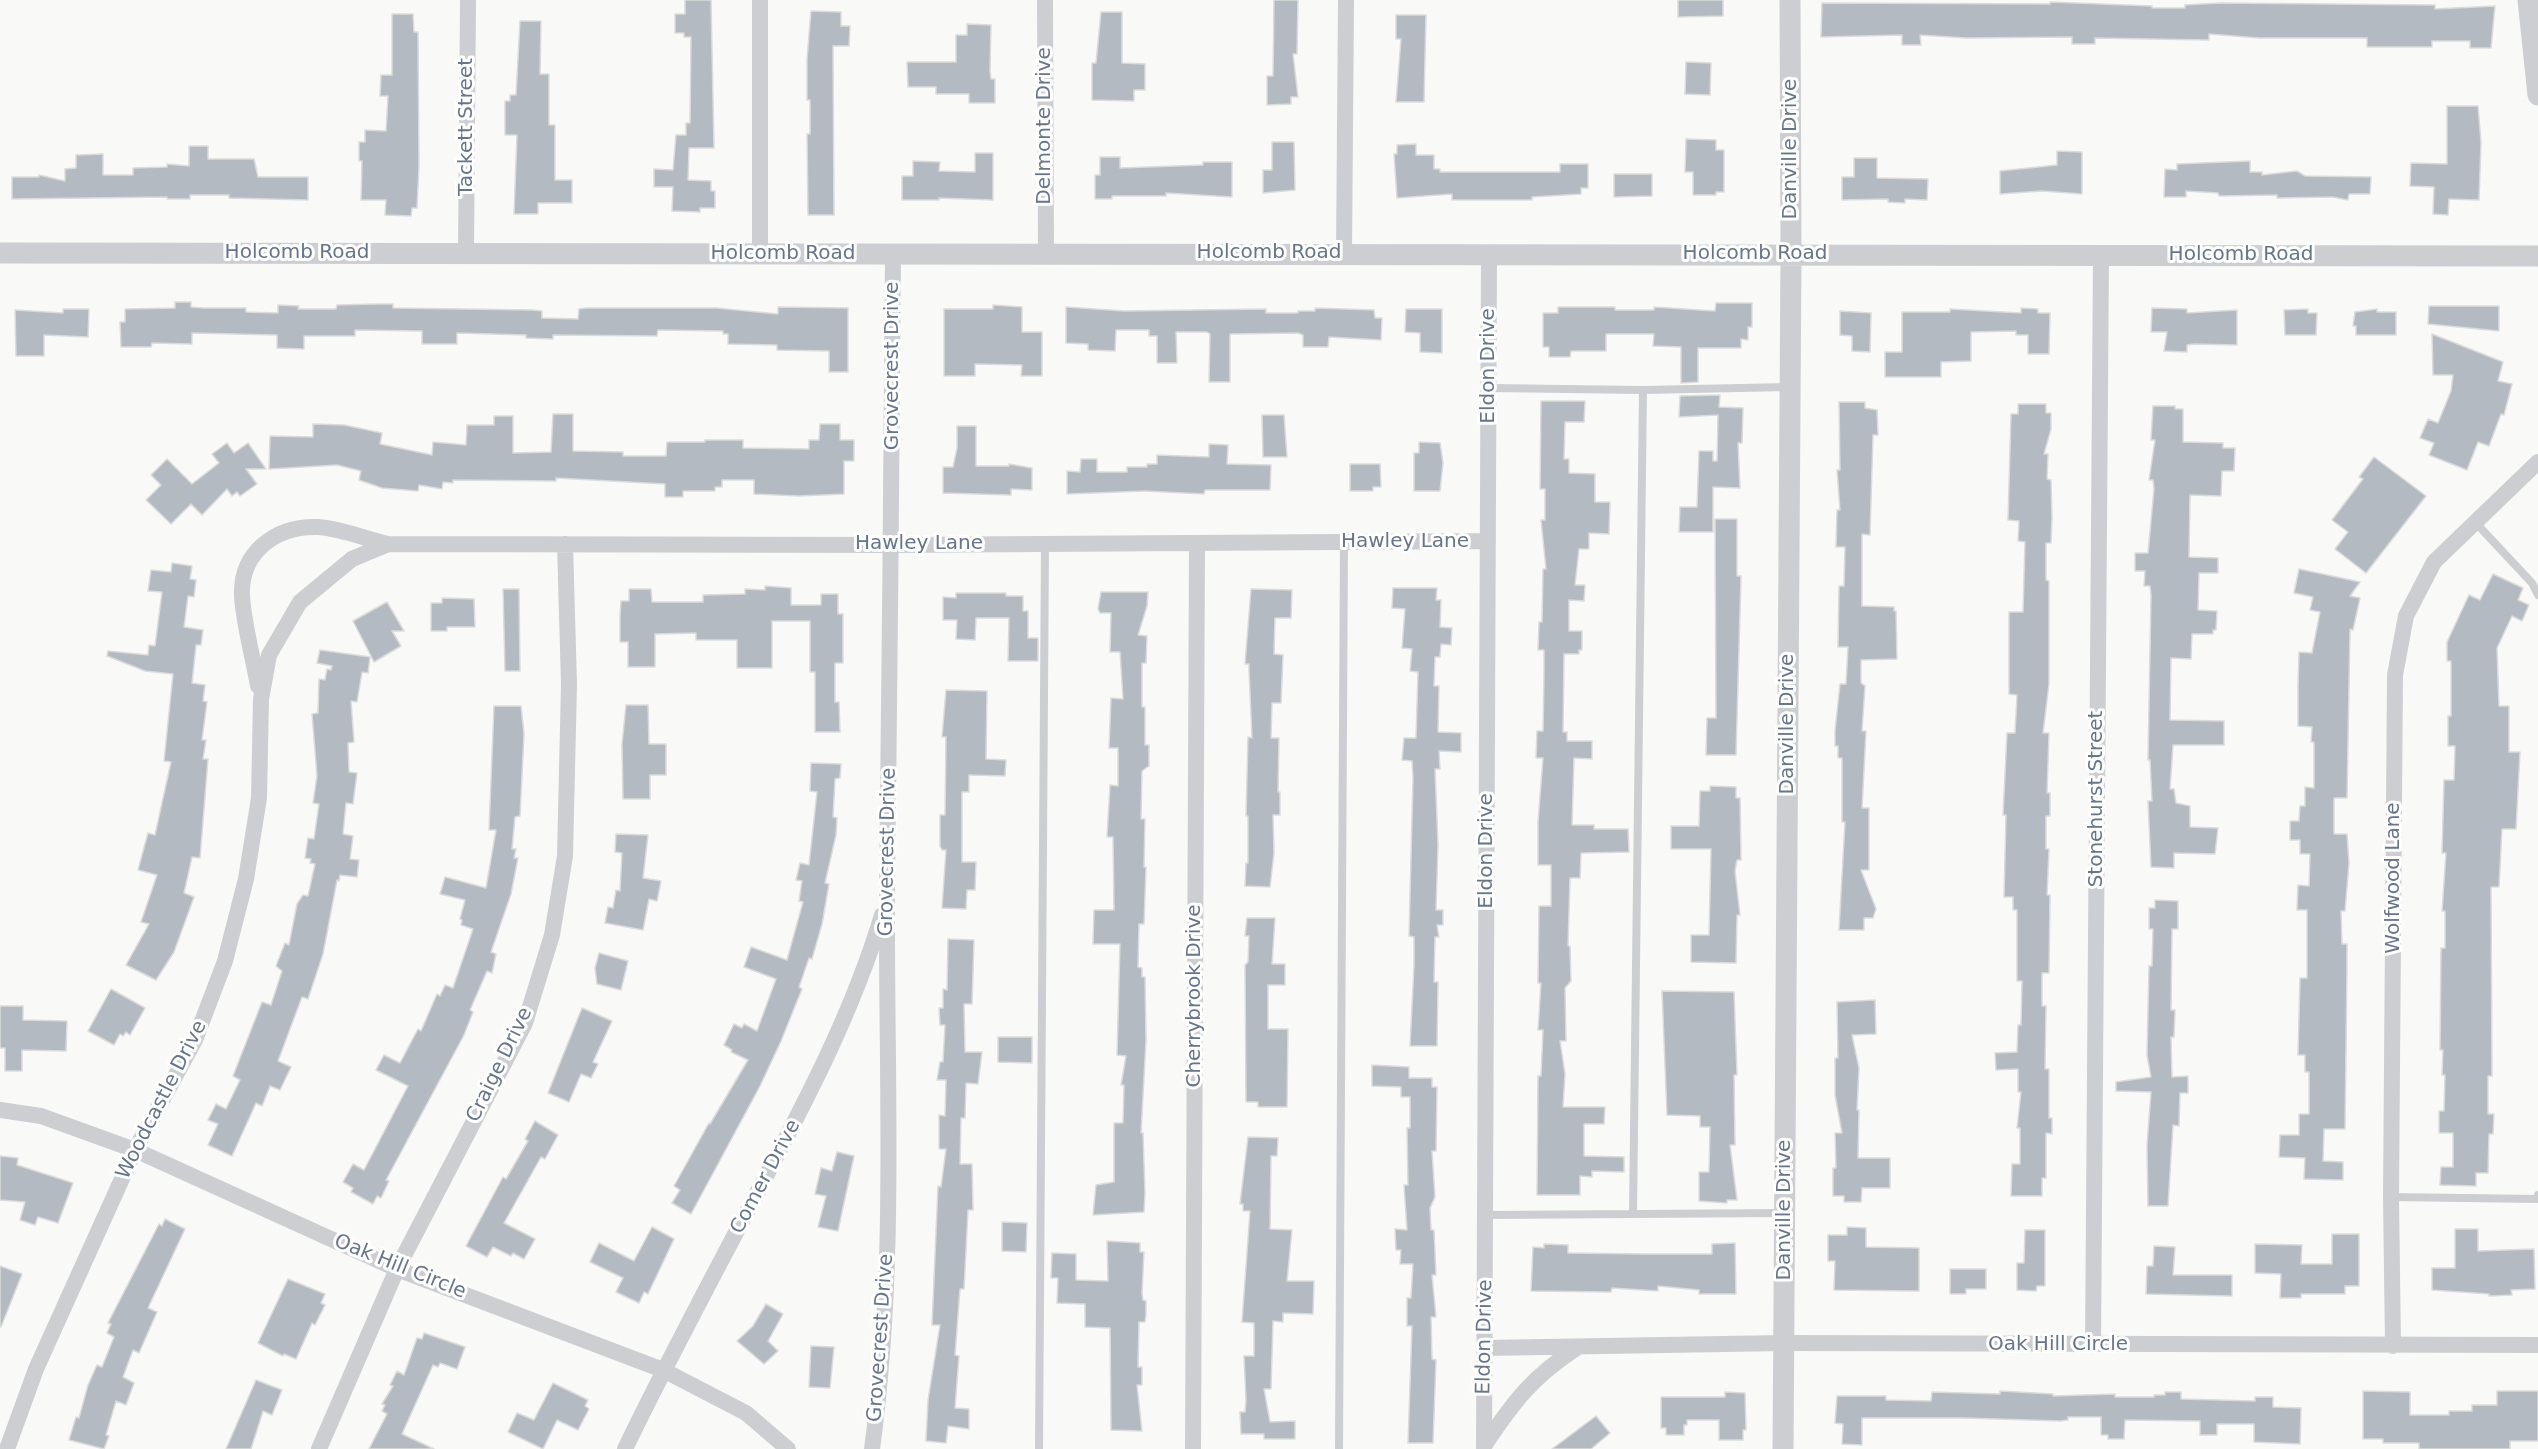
<!DOCTYPE html>
<html>
<head>
<meta charset="utf-8">
<style>
  body { margin:0 }
  canvas { display:block; background:#f9f9f7 }
</style>
</head>
<body>
<canvas width="2538" height="1449"></canvas>
<script>
const c = document.querySelector('canvas').getContext('2d');
c.lineJoin = 'round';
function paint(path, color) { c.fillStyle = color; c.fill(path, 'evenodd'); }
function stroke(path, color, width, dash) { c.strokeStyle = color; c.lineWidth = width; c.lineCap = dash ? 'butt' : 'round'; c.setLineDash(dash || []); c.stroke(path); }
function drawText(font, color, halo, rows, align = 'center') {
  c.font = font + ' "DejaVu Sans",sans-serif'; c.lineWidth = 6; c.setLineDash([]); c.textBaseline = 'middle'; c.strokeStyle = halo; c.fillStyle = color; for (const [text, x, y, turn = 0] of rows) {
    c.save(); c.translate(x, y); c.rotate((+turn || 0) * Math.PI / 180); c.textAlign = isNaN(turn) ? turn : align; if (halo) c.strokeText(text, 0, 0); c.fillText(text, 0, 0); c.restore();
  }
}
const building = new Path2D(`
  M685,0H711L714,148H689L688,180L711,181V191H715V208H700V212L672,211L673,187H654V169L673,170L676,135H686V123H690L691,37H684V33H675V14H685Z
  M1274,0H1298L1297,54H1293L1298,97H1291V104L1267,105V76H1273Z
  M1678,0H1723V16L1678,17Z
  M2050,2L2152,6V8H2185V5L2220,3L2435,5V9L2495,6L2491,48H2470V41H2432V47H2367V38H2259L2209,34V40L2095,38V44H2072V37L1966,38L1920,35L1921,45H1902V35L1821,37L1822,3L2050,4Z
  M811,11L841,12V26H850L849,46H833L834,215H808L807,134H810V100H807V59Z
  M1101,12H1122V63L1145,64V90H1134V101L1092,100V63H1096Z
  M392,14H413L414,32H418L419,166L417,208H412L411,216L385,215L386,200H361L362,161H359V142H365V130L386,131L388,96H380L381,75H392Z
  M1396,15H1426L1424,102H1396L1401,39H1396Z
  M520,21H541L540,74H549V125H555V180H572V203H538V214H514L517,135H505V101H510V95H516Z
  M967,24L991,25L990,71L991,79H995V103H969V94H936V87H908L907,62H956V35H967Z
  M1686,62L1711,63L1710,95L1685,94Z
  M2447,106H2478L2481,142L2479,200L2449,199L2448,215L2433,214L2434,187L2410,186L2411,163L2447,164Z
  M1686,139L1716,140V150H1724V192H1716V195H1693V172H1685Z
  M1272,142H1294L1295,190L1263,193V170H1272Z
  M1416,144V155H1434V169H1440V172H1560V164H1588V188H1581V194L1532,197V200H1452V194L1397,198L1394,154H1397V145Z
  M189,146H208V159H254L258,177H308V200L229,198V195H190V199H167V197L12,199V177H39V175L65,181V169L76,168V155L103,154V175H133V168L167,167V164L189,166Z
  M2057,151L2082,152V194L2042,191L2000,194V171L2057,165Z
  M975,153H993V200L939,198V200H902V176H913V161L940,162L939,171L975,172Z
  M1100,157H1120V168L1203,165V162H1232V197L1166,193V196H1112V199H1095V175H1100Z
  M1854,158H1877V178L1928,179L1927,200L1905,199V203L1888,202V199L1842,200V177H1854Z
  M2250,161V172H2262V175L2297,171L2305,176L2371,177L2370,194H2349L2348,200L2332,197L2277,198V195L2219,196L2218,193L2186,191V197H2164L2165,169L2177,170V164Z
  M1614,174H1652V196L1614,197Z
  M175,302H191V307L203,308H246V312L278,313V305L299,306L298,309H336L337,305L377,304H393V308L532,310L542,311V318L578,319L579,309L586,308H716L778,314V307L848,308V372H829V351L777,350V345L728,344V334H723V331L658,330L657,336L553,335V339L526,338V335L457,333V344H422V331L355,330V336H304V349L277,348V335L192,333V344L152,343L151,347H121L120,322H125V309L175,308Z
  M1716,303H1752V327H1748V340L1741,339V348H1698V382L1681,383V347L1653,346L1654,334H1606V351H1571L1570,357H1549V347H1543V313H1558V307H1615V310H1654V307L1715,311Z
  M993,305L1022,307V332H1042V376H1021L1022,365L975,364V376H944V309H993Z
  M2429,306H2499V331L2428,324Z
  M1066,307L1124,311L1266,309V313H1298V311H1315V308L1374,310L1375,318H1382L1381,340L1329,337L1328,347H1303V335L1298,333L1230,334V382H1209L1210,334L1207,332H1176L1177,363H1157V336H1149V330H1116L1115,351L1088,350V344L1066,343Z
  M2021,308L2038,309V313H2050L2049,354H2028V335H2016V331L1971,332V361L1941,362V377H1885V352H1902V312H1950V309L2021,313Z
  M2152,308L2187,309V313L2237,310V345L2194,344L2187,345V352L2164,351L2167,332H2151Z
  M63,309H89L88,337L44,335V356H16L15,310L63,313Z
  M1406,309H1442V353L1420,352V333L1405,332Z
  M2308,309V313H2317L2316,335H2285L2284,310Z
  M2377,309V312H2396V335H2356V326H2353L2355,312Z
  M1840,311L1871,313L1870,352L1852,351V336L1840,335Z
  M2432,334L2503,362L2498,381L2512,384L2504,415L2501,414L2489,446L2478,442L2467,470L2429,455L2434,443L2420,438L2428,419L2438,423L2451,391L2453,375H2433Z
  M1720,395L1719,407L1743,408L1742,443H1738L1740,488L1713,487V532H1679L1680,507H1697L1699,451H1713V461H1717L1718,415L1679,417L1680,396Z
  M1541,401H1585L1584,422H1565L1564,459H1569V473L1595,474V502H1610L1609,534L1589,533V549H1579L1575,585H1585L1584,601L1569,600V631H1582V650H1579V654H1564L1563,732H1567V741H1592V759L1574,758L1572,825H1594V829H1628L1629,852L1581,853L1580,878H1570L1568,946H1570L1571,981L1565,988L1566,1041H1560L1565,1074L1563,1107H1605L1604,1124H1584V1156L1624,1157V1172L1592,1171V1177L1580,1176V1195H1537L1538,1076H1541L1543,1030H1538L1541,983H1538L1539,906H1551V865H1538V822L1543,758H1536L1537,731H1543L1544,675V650H1538L1539,622H1542L1543,569H1546L1541,520H1545V489H1540Z
  M1839,402H1865V408L1877,410L1878,435H1873L1870,535L1862,534V606L1894,607V611H1896L1897,659L1861,660V683L1865,686L1862,731H1866L1862,808H1869V870H1861L1876,909L1873,918H1864V930H1839L1845,822H1842V758H1838V746H1835V731L1840,684H1846L1848,647H1838L1839,586H1844L1845,547H1836L1837,510H1840L1837,470H1840Z
  M2018,404H2046V413H2051V429L2044,454H2048L2047,479L2051,480L2052,518L2051,543H2046V580L2049,581V684L2043,733H2049L2047,793H2050V816H2046V849H2049L2047,895H2050L2049,973H2042V1006H2046L2045,1069H2049V1118H2052V1134L2046,1133V1178H2042V1196H2011L2012,1164H2020V1128H2017L2021,1092H2018V1069L1996,1070L1995,1053L2017,1052L2018,1025H2021L2022,981H2017V910H2013V897H2004L2006,815H2003L2007,733H2015L2017,695L2009,694V612H2023L2025,542L2018,541L2019,521L2008,520L2011,414H2018Z
  M2153,406H2175V409H2183V442L2223,443V448H2235L2234,471H2222L2221,496L2190,495L2189,557L2218,558V573H2199L2198,610L2217,611L2216,630H2213V634H2192L2191,659L2171,658L2170,720L2224,721V745H2173L2170,789H2174L2176,803L2190,806V827L2218,828L2215,854L2174,853V868L2151,867L2148,801H2152L2150,760H2148L2151,595L2150,586H2144L2145,571H2135V553H2148L2154,489L2153,480H2149L2155,440H2151Z
  M553,414H573V451L623,452V456H666L667,442H705V440H743V448L809,449V440H819L820,424H840V440H854V461H844V494L799,496L754,494V480H722V487H715V491H683V497H665V484L556,478V481L453,480V483L443,482L442,489L419,485L418,491L382,488L359,480L361,471L337,465L269,469L270,436L313,437V424L344,425L382,433L380,444L432,455L433,442L466,445L467,425H494V416H513V453L551,452Z
  M1262,415H1284L1287,457H1263Z
  M957,426H976V466H1009V464L1032,468V490L1011,489V495L943,493V467H953L957,448Z
  M1419,442L1440,443L1443,463L1440,491H1414V453H1419Z
  M227,443L234,453L248,443L266,469H246L257,484L240,496L237,492L232,496L227,489L202,515L191,504L171,524L146,500L161,485L151,475L167,459L192,484L219,463L212,454Z
  M1209,444L1228,445L1227,464L1271,465L1270,490H1205L1204,494L1145,491L1067,494V471L1080,472L1081,459H1097V472H1127V467H1147V464H1157V455L1209,457Z
  M2374,457L2426,496L2366,573L2335,549L2348,532L2332,520L2363,479L2359,477Z
  M1350,464H1380L1381,487H1373V491H1350Z
  M1715,519H1737V576H1741L1736,755H1706L1707,718H1716Z
  M172,563L192,566L190,579L196,580L194,597L188,596L184,627L203,630L201,645H196L192,683L205,685L203,701L207,702L202,740H206L203,759H208L200,858L192,857L184,893L194,897L174,952L156,980L126,965L149,924L141,922L157,875L138,870L148,833L155,835L171,762L164,761L173,674L145,671L107,656L108,651L148,655L149,645L155,646L162,592L148,591L151,570L171,572Z
  M2299,569L2360,582L2350,596L2360,598L2353,630L2350,629L2347,798H2334V834H2347L2349,863L2345,911H2341L2342,944H2347V965L2345,1129H2324L2323,1161L2343,1162V1180L2304,1179L2305,1158L2279,1157L2280,1135H2299V1114H2309V1072H2305V1055H2298L2300,978H2307V910H2297L2298,885L2309,886L2310,854H2300V840H2290V821H2299L2300,806H2305V787L2314,788V742H2311L2312,727L2298,726V686L2299,652L2312,653L2320,612L2310,610L2313,597L2294,593Z
  M2493,574L2523,588L2518,600L2529,605L2522,621L2512,616L2497,648L2499,706H2509V752H2520L2516,829H2502L2499,887H2491L2492,1076H2488V1114H2494L2493,1134H2489L2488,1173H2476V1186L2440,1185L2441,1167H2453V1133H2439V1111H2444L2445,1075H2442L2443,1050H2440L2441,948H2445V911H2442L2446,853H2442L2444,780H2454L2455,746H2448V716H2451V661H2447V642L2469,595L2480,600Z
  M765,586L791,588V605H821V594H838V614H843V663H835V702H839L840,732H815V672H810V621H772V668H737V640H696V633L655,634V667H628V642H620V616L621,601H629V589H651L652,602H703V595L745,594V589L765,590Z
  M1393,588H1437L1436,600H1441L1440,627L1452,628L1451,645L1441,644L1440,657H1435L1434,686H1439L1438,732L1461,733V752L1439,751L1440,769H1435L1438,845L1436,910H1443V925H1437L1439,937H1435L1434,982H1438L1437,1046H1410L1414,966V937L1409,936L1413,778L1412,761L1402,760L1404,738H1416L1418,672L1410,671L1412,649L1402,648L1405,609L1392,608Z
  M503,589H519L520,671H505Z
  M1251,589L1292,590L1291,618H1275L1274,654L1283,655L1281,703H1272L1271,738H1279L1278,792H1280V815H1273L1274,853L1270,887L1245,886L1246,863H1248V816H1246L1248,737L1252,738L1249,670V664H1245Z
  M1101,592H1148L1147,606L1138,635L1147,636L1146,663H1142V707H1145V745H1149V766L1142,771L1141,819H1145L1144,867H1146L1144,924H1139L1138,967L1142,968V977H1145L1146,1040L1141,1133H1143L1145,1194L1144,1212L1093,1215L1096,1185L1114,1182V1123H1123L1124,1085H1121L1126,1056L1117,1055L1120,944H1093L1094,910H1114L1113,837H1107L1110,785L1118,786V748H1109L1111,698L1123,699L1120,652H1110L1111,613H1100L1098,609Z
  M956,593H1006V596H1023V611H1028V638H1038V661H1008L1009,618H976L975,640L956,639L957,620H943V597L956,598Z
  M442,598L474,599L475,627H447V631H431V603H442Z
  M387,602L404,631H392L401,646L374,662L353,621Z
  M320,650L370,657L368,673L362,672L357,702L351,701L354,742L348,743L349,772L357,773L353,804L346,803L343,834L353,836L350,859L359,860L357,877L340,875L339,881L337,880L323,954L308,999L302,997L278,1061L291,1067L280,1090L270,1086L262,1106L256,1103L232,1156L208,1145L218,1124L208,1120L216,1104L226,1109L240,1080L233,1076L262,1002L271,1005L282,971L276,966L285,943L289,945L297,904L303,895L308,896L315,864L310,863L311,859L305,858L308,838L314,839L319,804L313,803L317,776L312,714L318,713L319,679L325,680L327,669L331,670L332,666L317,663Z
  M946,690L987,691L986,759L1006,760L1005,776L969,775V792H962V862H976L975,890H967L966,909L942,908L946,850H942L940,846V815H945L946,737H942Z
  M626,705H648L649,744H666V775H650V799H623L622,744Z
  M494,706H521L524,734L520,816L515,817L512,849H516L514,858H518L511,894L491,952L496,954L492,973L487,971L470,1010L473,1012L464,1035L386,1180L389,1181L381,1198L377,1196L373,1204L351,1192L353,1188L343,1182L353,1164L364,1170L408,1086L376,1070L384,1055L400,1063L418,1029L421,1031L437,994L440,996L445,985L453,988L473,929L461,925L462,920L460,919L465,900L440,894L445,877L486,888L496,830H489Z
  M811,763L841,764L840,778L835,779L833,817L837,818L836,835L825,883L829,884L822,924L812,959L809,958L799,987L802,989L781,1041L760,1086L691,1214L672,1203L680,1190L674,1186L709,1123L710,1124L748,1060L731,1052L732,1050L724,1045L734,1024L742,1028L744,1024L757,1031L776,979L744,967L751,947L787,960L803,902L799,901L802,881L796,880L800,863L809,865L817,792L810,791Z
  M1710,786L1736,787V798H1740L1741,860H1737L1735,871L1740,915H1737L1736,963L1691,962V935H1709L1711,849H1671V826H1699L1700,791H1710Z
  M616,834L648,835L643,878L661,881L657,901L649,899L643,930L605,923L608,907L613,908L616,890L620,891L622,853L615,852Z
  M2155,900L2178,901V929H2172L2171,1010H2175L2174,1037H2171L2172,1077L2188,1076V1093H2180L2179,1126L2173,1125L2168,1206H2148L2147,1145L2151,1092L2116,1091V1082L2151,1077L2147,1055L2149,966H2152L2153,929H2149V908H2155Z
  M1247,918H1275L1272,964H1285V985H1268V1029H1288L1287,1107H1258V1102H1246L1245,965L1248,962L1249,936H1245Z
  M948,939L974,940L972,1004H964L965,1052H982L978,1084L966,1083L965,1118H961L960,1164H972L973,1210H968L964,1289H960L955,1355L959,1356L955,1408L969,1409V1429L948,1426L946,1443L926,1441L928,1400L940,1325H932L938,1186L941,1187L946,1149H939V1115L945,1116L946,1080H937L940,1062H943L945,1025H940L939,1008H943V989L947,990Z
  M599,953L628,961L621,990L597,984L595,968Z
  M111,989L145,1008L130,1035L126,1032L123,1036L120,1034L114,1045L88,1031Z
  M1662,991L1734,992L1737,1075H1734L1735,1145H1730L1737,1200H1727V1203L1699,1201V1172H1709L1710,1127H1700V1116L1667,1115Z
  M1875,1000L1876,1034L1852,1035L1859,1068L1857,1110H1859L1858,1158H1890V1188H1862L1861,1202H1844V1196H1833V1168H1836L1835,1133H1842L1835,1095V1058H1838L1837,1002Z
  M0,1006H23V1020L67,1021L66,1051L22,1050V1071H5V1048H0Z
  M582,1008L612,1021L593,1062L598,1064L591,1078L581,1074L569,1102L548,1093Z
  M998,1037H1032V1063L998,1062Z
  M1372,1065L1409,1067V1078H1432V1087H1437L1436,1151H1432L1435,1197L1430,1208L1431,1230H1434L1436,1275H1432L1436,1317H1431L1432,1359L1436,1360L1433,1443H1408L1412,1326H1407V1298H1411L1413,1264H1400L1401,1250H1396L1395,1229L1407,1230L1404,1185H1408L1407,1128H1410V1097H1401V1087L1372,1086Z
  M535,1121L558,1135L545,1159L541,1157L504,1223L535,1239L524,1259L513,1253L511,1256L493,1247L487,1257L466,1246L503,1177L506,1179L528,1141L525,1139Z
  M1248,1137L1278,1138L1277,1156H1271L1270,1229L1292,1230L1287,1281H1314L1313,1314L1283,1313V1322L1273,1321L1271,1389H1264L1270,1422L1295,1421V1439H1264V1434H1241L1240,1412H1245L1246,1401L1244,1356H1254V1323L1242,1322L1250,1211H1243V1204H1240Z
  M837,1152L854,1156L838,1231L818,1227L826,1196L815,1194L821,1168L832,1171Z
  M0,1156L18,1158L17,1165L73,1183L58,1223L38,1217L35,1225L20,1220L25,1202L0,1200Z
  M165,1219L185,1229L148,1308L157,1312L139,1353L133,1350L123,1377L134,1383L126,1405L116,1401L106,1435L109,1436L104,1449L69,1440L76,1417L79,1418L88,1385L97,1365L102,1367L114,1337L107,1333L111,1324L108,1323L159,1224L162,1226Z
  M1002,1222L1027,1223L1026,1252L1002,1251Z
  M652,1227L674,1239L648,1294L644,1292L639,1303L616,1292L623,1278L590,1262L599,1243L634,1261Z
  M1847,1227L1866,1228V1247L1919,1248V1291L1834,1290L1835,1261H1828V1235H1847Z
  M2455,1229H2478V1251L2534,1249L2535,1289L2511,1290L2512,1295L2489,1296V1294L2432,1290V1268H2455Z
  M2025,1230H2045V1286H2037L2036,1291L2017,1290V1263H2024Z
  M2332,1234H2359V1286H2345V1294H2301V1298H2280L2281,1274L2255,1273V1244L2302,1245L2301,1264H2332Z
  M1107,1241L1140,1243V1252H1144L1142,1293L1143,1300L1146,1301V1314L1145,1322H1139L1138,1367H1142V1385H1137L1142,1431L1111,1430L1110,1328L1085,1327V1304L1057,1303L1058,1278H1051L1052,1253L1076,1254V1280L1108,1281Z
  M1735,1243L1736,1294H1699V1290L1658,1286V1291L1612,1288L1611,1292L1531,1291L1533,1247L1544,1248V1244L1568,1245V1253L1642,1254H1712V1244Z
  M2154,1246L2175,1247L2173,1275H2232V1296L2146,1294L2147,1266H2153Z
  M0,1266L22,1274L1,1327H0Z
  M1950,1269H1986V1289H1966V1294H1950Z
  M288,1279L325,1294L321,1303L325,1305L315,1325L312,1323L296,1359L284,1354L283,1356L258,1343Z
  M766,1304L783,1314L768,1341L778,1351L764,1364L737,1341L753,1326Z
  M424,1333L465,1347L457,1369L440,1363L438,1367L433,1365L402,1434L434,1449H369L387,1414L382,1411L385,1405L382,1404L393,1386L390,1385L397,1371L404,1375L417,1338L422,1339Z
  M811,1346L834,1347L830,1388L809,1387Z
  M256,1380L282,1390L272,1415L263,1411L251,1449H226Z
  M553,1383L588,1400L585,1406L589,1409L578,1430L557,1420L543,1449L508,1432L517,1413L534,1420Z
  M2000,1391L2053,1394V1396L2115,1394V1397H2154V1395H2165V1392H2181V1399L2255,1401V1397H2273V1407L2301,1408L2300,1444L2254,1442V1424H2217V1435H2200V1421L2125,1420L2124,1439H2108V1435H2101V1417H2068V1420L2061,1421L1964,1418H1862V1445L1842,1444L1843,1424L1835,1423L1837,1396H1886V1400L1931,1401L1932,1392L2000,1394Z
  M2363,1391L2410,1392V1415H2449V1411H2472V1405H2497V1391H2538V1441H2510V1449H2419V1443H2383V1439H2363Z
  M1725,1392L1745,1393L1746,1430H1743V1440H1719V1420H1687V1425H1684V1435H1666V1428H1661V1397H1725Z
  M1596,1416L1610,1433L1591,1449H1552Z`);
paint(building, '#b4bac2');
stroke(building, '#dbdbd9', 1.5);
stroke(new Path2D(`
  M1490,388L1643,390L1789,387
  M2475,522L2532,583L2538,595
  M2391,1197L2538,1199V1195
  M1633,1213L1643,390
  M1486,1215L1784,1213
  M1039,1449L1045,544
  M1339,1449L1344,542`), '#ccced2', 8);
stroke(new Path2D(`
  M1045,0L1046,253
  M466,253L468,0
  M1344,253L1346,0
  M760,254V0
  M258,686C253,657 244,626 242,596C240,552 276,526 317,527C340,528 366,539 388,544
  M0,1110L41,1116L135,1150L397,1269L663,1370L746,1413L788,1449
  M2093,1345L2101,254
  M2393,1346L2391,1197L2395,675L2406,616L2434,562L2538,462
  M1484,1348L1784,1343L2538,1345
  M1484,1446C1514,1401 1532,1377 1578,1347
  M7,1449L36,1369L135,1150L195,1040L225,961L246,879L259,798L261,699L269,655L300,602L352,559L388,544L892,545L1488,541
  M319,1449L397,1269L525,1023L552,935L565,856L569,684L565,544
  M625,1449C667,1362 712,1278 757,1193C805,1103 853,1012 882,915
  M872,1449C897,1266 886,1081 887,897C888,683 893,468 893,254
  M1193,1449L1197,543
  M1484,1449L1489,254`), '#ccced2', 16);
stroke(new Path2D(`
  M2528,0L2538,95
  M0,253L2538,256
  M1783,1449L1791,254L1790,0`), '#ccced2', 21);
drawText('20px', '#66758b', '#fff', [
  ["Delmonte Drive",1045,126,-90],
  ["Tackett Street",467,127,-90],
  ["Danville Drive",1791,149,-90],
  ["Holcomb Road",297,253],
  ["Holcomb Road",1269,253],
  ["Holcomb Road",783,254],
  ["Holcomb Road",1755,254],
  ["Holcomb Road",2241,255],
  ["Grovecrest Drive",893,366,-90],
  ["Eldon Drive",1489,366,-90],
  ["Hawley Lane",1405,542],
  ["Hawley Lane",919,544],
  ["Danville Drive",1788,724,-90],
  ["Stonehurst Street",2097,799,-90],
  ["Eldon Drive",1487,851,-90],
  ["Grovecrest Drive",888,852,-89],
  ["Wolfwood Lane",2394,878,-90],
  ["Cherrybrook Drive",1195,996,-90],
  ["Craige Drive",500,1065,-64],
  ["Woodcastle Drive",162,1100,-63],
  ["Comer Drive",766,1177,-62],
  ["Danville Drive",1785,1210,-90],
  ["Oak Hill Circle",400,1267,22],
  ["Eldon Drive",1485,1337,-89],
  ["Grovecrest Drive",881,1338,-86],
  ["Oak Hill Circle",2058,1345]
]);
</script>
</body>
</html>
